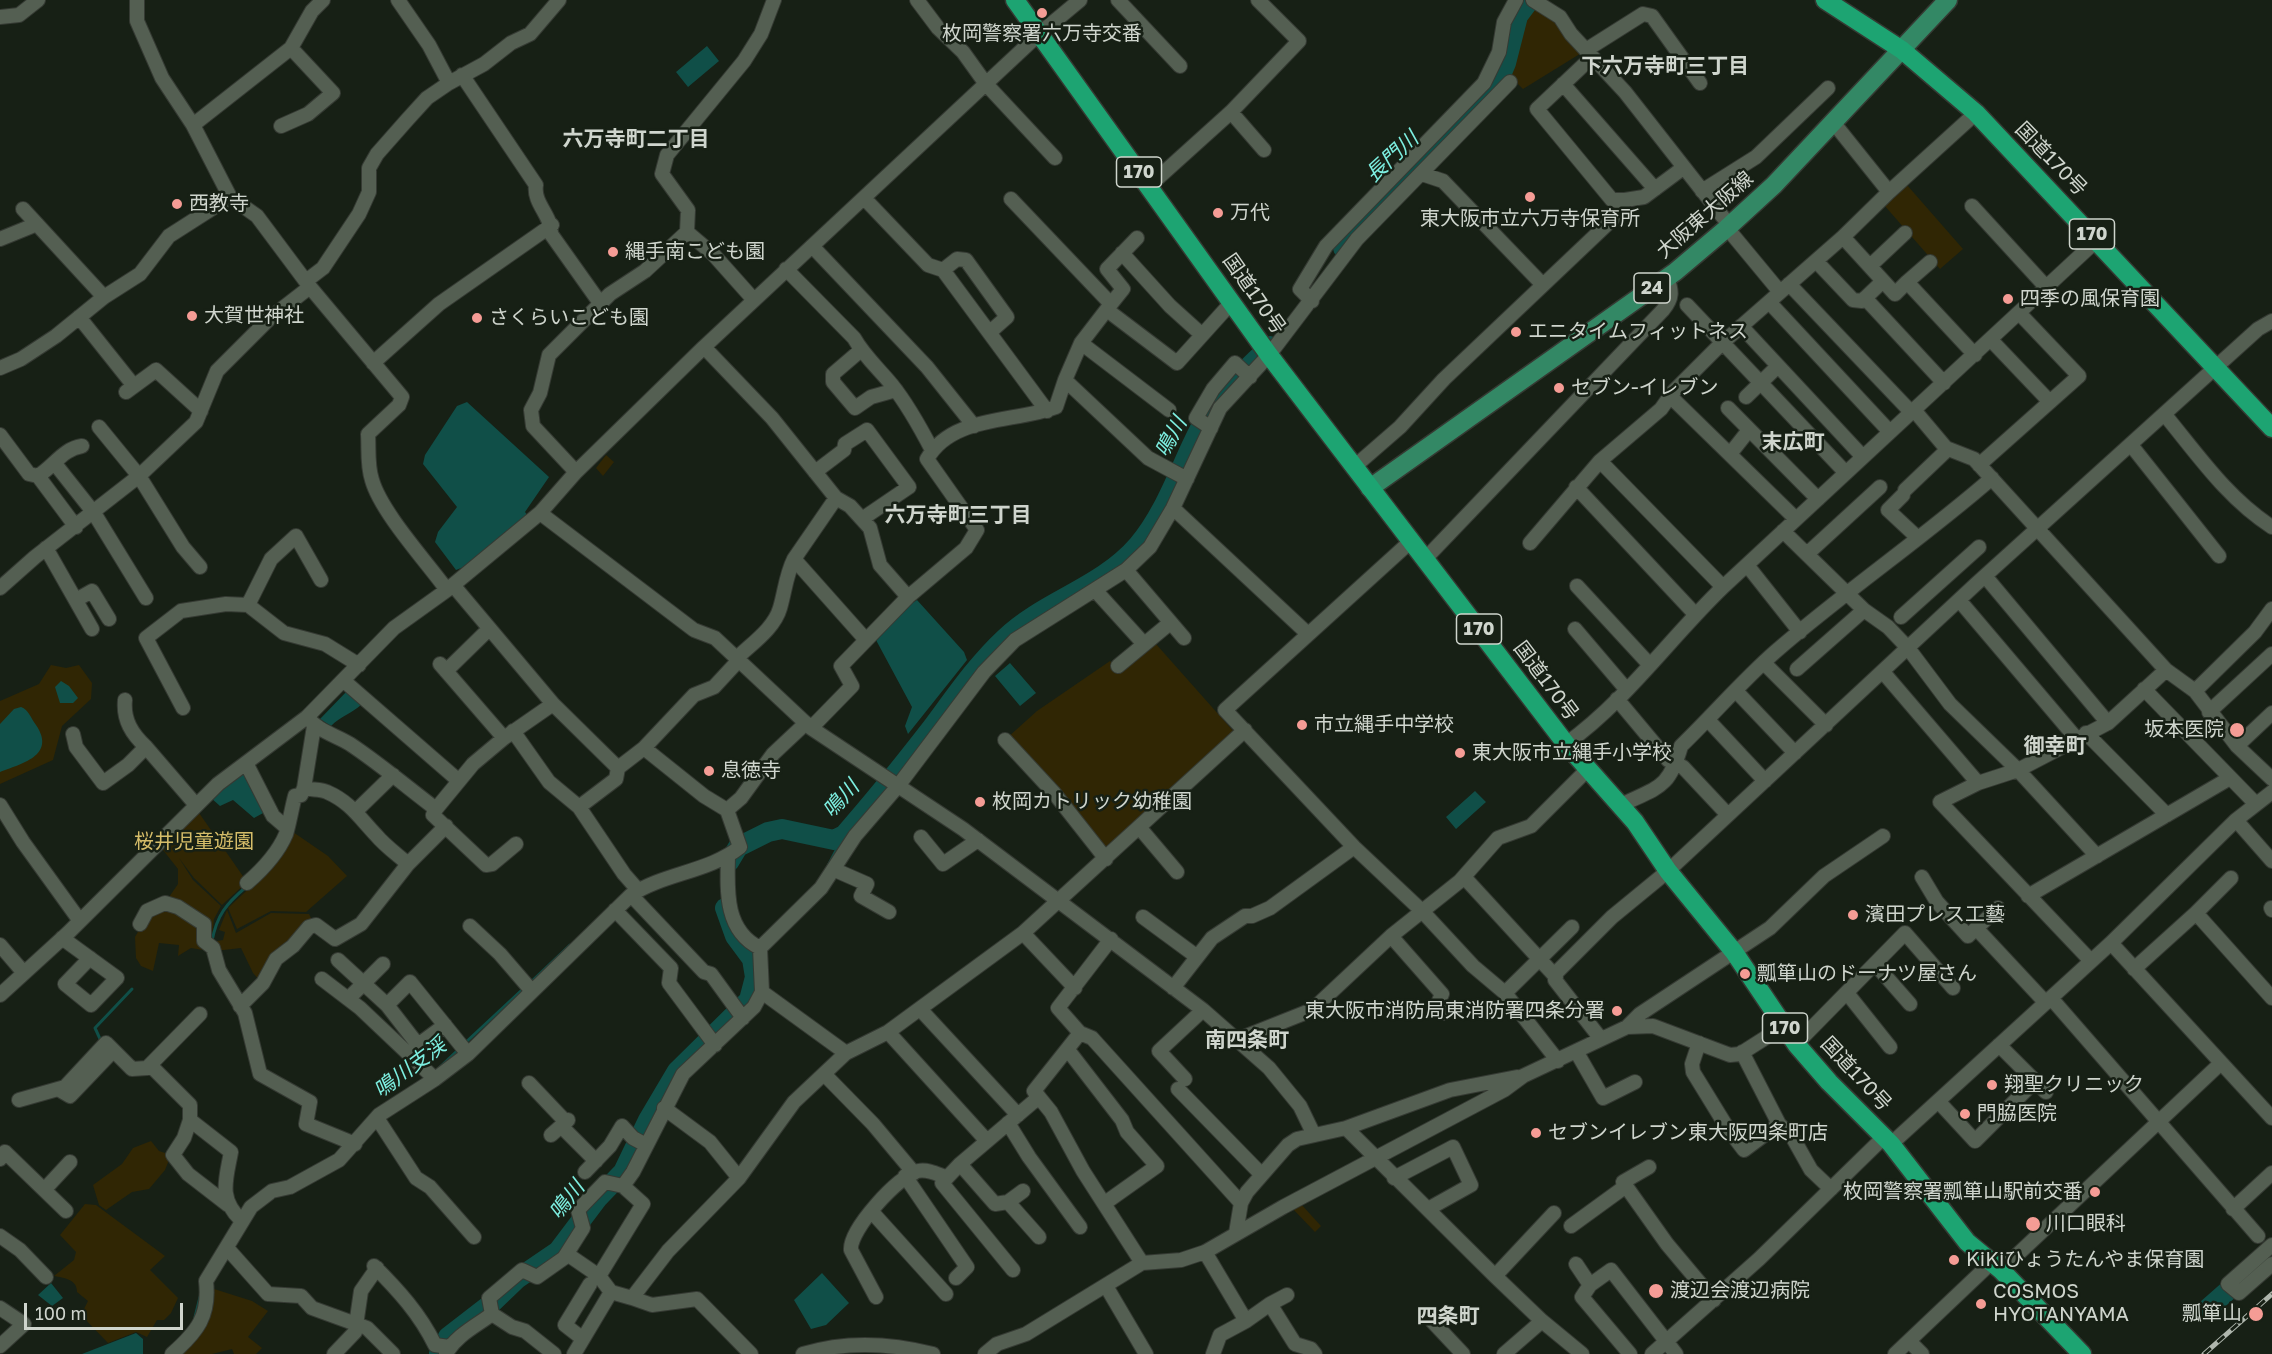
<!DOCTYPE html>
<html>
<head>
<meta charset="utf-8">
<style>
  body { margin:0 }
  #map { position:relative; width:2272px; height:1354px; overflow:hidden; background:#172015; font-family:"Golos Text",sans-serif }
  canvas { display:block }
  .scale { position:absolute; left:24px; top:1303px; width:159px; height:27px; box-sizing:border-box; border:3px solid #cfd5cd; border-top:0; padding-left:8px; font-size:18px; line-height:21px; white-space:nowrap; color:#cfd5cd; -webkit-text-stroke:4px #172015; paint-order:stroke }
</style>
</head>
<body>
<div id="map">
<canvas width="2272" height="1354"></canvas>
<div class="scale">100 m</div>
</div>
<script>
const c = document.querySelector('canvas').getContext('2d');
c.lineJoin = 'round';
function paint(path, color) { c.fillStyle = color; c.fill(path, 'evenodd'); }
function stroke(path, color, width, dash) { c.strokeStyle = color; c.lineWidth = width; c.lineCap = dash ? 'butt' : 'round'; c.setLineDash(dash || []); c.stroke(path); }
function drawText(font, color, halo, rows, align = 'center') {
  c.font = font + ' "Golos Text","Noto Sans JP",sans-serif'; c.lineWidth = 5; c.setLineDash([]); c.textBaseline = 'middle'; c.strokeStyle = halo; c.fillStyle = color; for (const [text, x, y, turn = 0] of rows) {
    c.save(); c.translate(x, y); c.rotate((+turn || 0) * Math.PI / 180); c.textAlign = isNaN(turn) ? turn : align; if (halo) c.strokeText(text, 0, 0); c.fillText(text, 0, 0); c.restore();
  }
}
paint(new Path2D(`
  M1533,4L1553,18L1583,52L1523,89L1510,76L1527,12Z
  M1907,185L1963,249L1940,269L1884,205Z
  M606,455L614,462L603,476L596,468Z
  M1156,644L1235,733L1105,852L1007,738L1037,711L1110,661L1119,670Z
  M51,665L66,668L79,665L92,683L91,699L62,726L53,760L0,784V701L39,684Z
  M197,810L247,882L222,905L194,878L179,858L193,880L221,906L214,919L211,945L207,923L167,900L178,884V869L163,850L169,843L166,839Z
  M293,832L328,856L347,876L306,912L271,911L237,929L228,908L274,865Z
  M166,905L202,926L207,948L203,950L191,948L178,956L179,945L159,943L153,971L141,966L136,958L135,937L149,913Z
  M227,910L236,933L271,913L309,914L312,920L261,982L253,973L241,948L215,951L217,941L223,940L225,932L219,930Z
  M151,1141L159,1151L171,1155L165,1170L149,1189L132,1192L106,1210L99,1205L93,1185L122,1164L133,1148Z
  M1300,1203L1321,1226L1315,1232L1292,1208Z
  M85,1204L96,1205L165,1256L150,1270L178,1298L171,1313L164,1320H157L147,1337L136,1332L108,1343L81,1315L88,1301L77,1292C77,1279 64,1278 54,1276L74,1260L76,1252L60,1235Z
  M211,1288L252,1301L268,1311L248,1337L262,1348L256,1354H234L232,1349L212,1354H177Z`), '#302604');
paint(new Path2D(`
  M707,46L719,61L688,87L676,72Z
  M467,402L549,477L525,512L528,516L469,565L456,570L435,542L438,532L457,507L423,464L425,455L457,406Z
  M917,600L964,652L967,660L908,734L905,726L912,707L876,640L904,608Z
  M1010,663L1036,693L1020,706L995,676Z
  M61,681L69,686L78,698L73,703H60L55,687Z
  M348,690L362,704C351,714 341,716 331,726L320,719Z
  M21,707C29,710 30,717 36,725C57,756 20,764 0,772V724L14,709Z
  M245,768L265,812L254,818L233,800L220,806L211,798Z
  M1475,791L1486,802L1456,829L1446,817Z
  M822,1273L849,1303L826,1325L811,1329L794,1300Z
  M51,1283L63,1298L52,1306L38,1295Z
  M136,1333L143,1339V1354H82Z`), '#104f48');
stroke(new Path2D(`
  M828,866L844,835
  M212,941C217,915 226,904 246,887
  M531,982L570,945
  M101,1041L95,1028L132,989
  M465,1043L524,988
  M439,1068L458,1050
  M195,1317L200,1297`), '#104f48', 3);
stroke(new Path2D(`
  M1343,248L1379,202L1492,96L1506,63L1518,16L1530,0
  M729,862L738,847L768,832L782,829L834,840L844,835C874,801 902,766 930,730C954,698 976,665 1005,638C1045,600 1101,588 1138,545C1168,510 1182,460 1204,421C1221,391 1246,370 1270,346
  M2206,1310L2247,1274
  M439,1354L448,1337L492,1303L517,1279L558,1251L598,1198L623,1172L648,1120L677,1071L749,1000L755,977L752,959L735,936L725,908`), '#104f48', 20);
const minor = new Path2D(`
  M137,0V21L162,78L193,125L230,197L257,216L310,287L402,397L399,405L368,434C369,449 367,465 372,480C381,512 426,561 447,590
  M398,0L429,45L449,83
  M917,0L938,28L963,52L986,84L1055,158
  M1118,0L1180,66
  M1533,0L1560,17L1571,34L1625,92L1730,226
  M0,17L19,15L38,0
  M1586,50L1643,14L1652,16L1700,83
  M1592,57L1537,109L1612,200H1625
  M462,75L536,185C533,204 552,215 551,234L600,303
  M1563,84L1655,189
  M1231,112L1264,150
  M1833,122L1889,192
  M193,125L291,48L312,11L323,0
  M281,126L308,114L333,93L291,48
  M1422,174L1443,181L1542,284
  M1149,186L1231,112L1299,41L1258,0
  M1702,191L1756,157L1828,88
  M864,198L928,265L943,270L1047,411
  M1011,199L1111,304L1081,343L1065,380
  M1972,206L2047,288
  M23,209L104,297
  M1727,228L1780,292
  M687,232L713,254L754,300
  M1843,237L1895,294L1907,282L1975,355
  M0,239L37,224
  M812,246L927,367L974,426
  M1122,253L1170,306L1201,334
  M1816,261L1853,300L1862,301L1883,281
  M1870,266L1905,233
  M786,269L854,338C864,356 879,369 892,385C908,405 920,427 932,450
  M943,270L957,259L966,260L1007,317L990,332
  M306,281L323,268L359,214L369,192V168L377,154L407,120L427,98L449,83L484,64L511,43L530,34L559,0
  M1907,282L1930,262
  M1789,284L1911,412
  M1865,298L1944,383
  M1312,301L1300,289L1326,246L1484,83L1499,52L1504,22L1516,0
  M1769,302L1890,432
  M1111,304L1123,289L1107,269L1137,238
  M1687,305L1846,473
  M1107,310L1177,363L1232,302
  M79,317L134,386
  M1741,326L1863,457
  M1991,340L2050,402
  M1081,343L1169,410
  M704,347L772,418L836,498L794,559
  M861,350L833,374V382L855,408L871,397L896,390
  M373,363L439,304L552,225
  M0,368L21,359L56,336L104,297L140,274L169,236L230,197
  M126,392L156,370L201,411
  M1670,396L1796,519
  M1746,397L1778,366
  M1728,408L1818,499
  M1914,410L1946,448L1974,459L2166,670L2195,691L2237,746L2272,779
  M2165,415C2198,455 2228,499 2272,527
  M99,427L139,476L183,547L200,567
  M1211,428L1196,418L1213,389L1235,363L1250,377
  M0,435L29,474L38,476C55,465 63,449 82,446
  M2131,445L2219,556
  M1730,454L1749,430
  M1600,461L1723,587
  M56,465L94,513L146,598
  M1979,465L2079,376L2020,314
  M1354,467L1400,427L1444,379L1620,212L1625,200L1644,197L1683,168
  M576,472L533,426L531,410L540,393L549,355L610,294L645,271L687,232L688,210L662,174L667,155L744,61L761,34L774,0
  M815,472L844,450L845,444L867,430L909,487L862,519
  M38,476L76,527
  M1576,487L1695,614
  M1905,490L1948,449
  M1903,495L1888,510L1918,538
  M836,498L850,506L870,528L880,565L908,597
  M1173,508L1308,634
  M540,513L694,630L715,638L811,728L963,829L1203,1010L1269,1068L1300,1106L1314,1135
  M1783,531L1864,610L1888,627L1908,648L1950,704L2018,770L2097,856
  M1410,542L1225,710L1354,847L1422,911L1473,966L1505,993L1558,1061
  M1530,543L1600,461L1661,409L1673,392L1721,344L1843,237L1889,192L1976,113
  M46,548L92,629
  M1807,554L1880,487
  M1426,558L1663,310C1673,298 1672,291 1667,277
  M1747,565L1800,632
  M1126,570L1184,638
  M1985,576L2108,723
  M453,585L553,704L618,768L644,748L694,695L714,687L739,660
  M1577,586L1649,664
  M0,588L35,557L139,476L196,422L217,371L270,318L310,287
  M1095,590L1144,644
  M76,600L92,591L109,619
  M1959,600L2076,738
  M248,605L271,559L296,536L321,580
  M1901,617L1979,547
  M1575,629L1626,689
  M737,658C751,644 774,629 780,608C785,591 786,575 794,559L866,640
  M1764,663L1826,725
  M440,664L504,738
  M1118,666L1170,623
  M1797,669L1864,610
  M446,671L489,629
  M1883,672L1978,783
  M344,681L459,781
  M2144,689L2255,803
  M1736,691L1795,753
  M2195,691L2255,632L2272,609
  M1617,699L1668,760L1683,767L1728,815
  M125,700C123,720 132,734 146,747
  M183,708L146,638L181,611L226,604L248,605L284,633L325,644L359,665
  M2209,712L2272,654
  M307,717C318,731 335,735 350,744C380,764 407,787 436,809L473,764L504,738L553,704
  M1708,720L1765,781
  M314,726L304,788C312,790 321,789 327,792C350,802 359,817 376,835C385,846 398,855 408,864
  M811,728L852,686L841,666L908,597L966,548L977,530L927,459C952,415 1014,423 1056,407L1065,380L1148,458L1187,479
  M513,731L549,782L579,807L624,874L638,890
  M2086,733L2167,815
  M73,734L76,747L103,783L128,765L146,747L196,805
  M1005,740L1054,793L1106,859
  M1566,744C1626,701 1670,638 1723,587L2097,240
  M2237,746L2272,713
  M246,763L273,816L287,828
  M0,805L23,842L80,921
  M1621,805C1658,787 1669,789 1681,746C1713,715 1742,681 1775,652C1845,591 1922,539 1992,478
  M579,807L616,779L618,768
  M436,809L433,815L486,865L492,864L516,844
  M357,810L393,775
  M727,810L741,798L773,754L806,723
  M2236,820L2272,861
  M1139,827L1177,872
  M921,837L943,864L978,840
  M728,857C727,892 725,931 760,948
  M835,870L867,884L861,896L889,912
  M1464,877L1556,977
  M1922,877L1937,902L1968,936L1998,908
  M247,883C262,870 278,853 286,834C289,825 292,807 295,796L301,795L304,788
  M631,895L704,972L711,974L743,1018
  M2028,896L2230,778
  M2271,908L2272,910
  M615,910L671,968L669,983L715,1045
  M2196,913L2231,878
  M1143,917L1196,956
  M140,924L147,911L165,903L178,907L204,924V941L213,948L219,970L245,1013L260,1074L310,1102L306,1124L355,1144
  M470,926L500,954L531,990
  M1976,928L2046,1003
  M1023,933L1075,988
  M1391,936L1442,994L1438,1003L1443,1013
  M62,938L117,978L91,1005L65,984L90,958
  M1111,939L1058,1008L1080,1033L1034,1091L1051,1112L1083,1171L1142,1263
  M2111,943L2272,1118
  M0,945L24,973
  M338,960L387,1005L418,1045L445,1025
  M2091,961L1940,802L1978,783L2018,770L2108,723L2166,670
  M1875,964L1910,1004
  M2134,969L2196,913L2272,998
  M322,979L360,1008L435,1079
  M1173,988L1212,938L1245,916H1252L1270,908L1354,847
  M1505,993L1572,927
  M1847,993L1890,1047
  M0,995L68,933L218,784L307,717L394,628L447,590L540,513L576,472L704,347L1038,35L1080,0
  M349,998L383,964
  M2051,998L2258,1236
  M387,1005L410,982L468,1054
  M240,1006L263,983L276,959L293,946L309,927L316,925L335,939L361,924L408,864L446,826
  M920,1009L1018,1115
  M1627,1027L1653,1026L1730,1055L1740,1054L1784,1026
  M888,1032L987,1141
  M1080,1033L1092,1038L1241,1203
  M1239,1039L1312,1010L1391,936L1460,881L1498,838L1531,826L1587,770
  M1601,1039L1555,980L1556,973L1612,917L1668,871L1976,584L2258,329L2272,321
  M1699,1043L1692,1064L1693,1072L1728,1129L1744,1150L1779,1124
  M1796,1044L1905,933L1953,988
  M1999,1045L2046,1092
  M1068,1050L1122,1120L1127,1132L1157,1166L1105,1203
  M1576,1051L1603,1098L1635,1082
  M1742,1052L1779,1124L1793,1138L1811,1170L1831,1189
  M846,1053L762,992L760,948L821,888L855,836L898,786L984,672L1015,640L1126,570L1150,547L1173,508L1220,408L1269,355L1357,239L1510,82
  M150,1065L190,1105V1120L231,1152C226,1180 218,1198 241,1220
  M825,1075L873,1124L914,1173
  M1185,1079L1159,1051L1203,1010
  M529,1083L566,1122
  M58,1089L70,1096L113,1051
  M1178,1089L1261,1174
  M19,1100L65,1087L106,1043L132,1069L147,1068L200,1014
  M1938,1101L1975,1141L2035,1081
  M664,1108L710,1142L739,1178
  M377,1118L416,1178L430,1187L474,1237
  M190,1120L184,1138L173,1155L188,1174L228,1205
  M1008,1123L1029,1157L1080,1227
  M561,1126L596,1161
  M1346,1128L1495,1276L1542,1321L1582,1354
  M551,1135L568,1120
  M1891,1144L2111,943L2236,820L2272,792
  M0,1159L5,1152L66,1211
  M960,1164L995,1204L1008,1202L1023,1191
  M1649,1167L1623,1182L1667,1244L1714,1300
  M585,1172L610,1146L622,1126L633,1138L646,1145
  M905,1176L967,1267L956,1278
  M1394,1178L1453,1147L1471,1185L1428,1209
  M45,1189L70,1162
  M1008,1202L1039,1237
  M2233,1209L2272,1173
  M872,1212L946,1294
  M1571,1226L1626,1186
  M1236,1233L1241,1203L1247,1192L1288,1145L1297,1139L1346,1128L1450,1090L1517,1077
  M0,1236L20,1250L46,1277
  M2272,1245L2228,1284L2239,1293L2272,1264
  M227,1248L268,1294L301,1296L312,1308L367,1328L393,1354
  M1205,1252L1246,1321L1220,1335L1213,1354
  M567,1254L599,1276
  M1576,1264L1590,1285L1582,1297L1630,1354
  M374,1266C398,1290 420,1314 435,1345L449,1347
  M1013,1270L942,1183L960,1164L1039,1097
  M2001,1270L2221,1063
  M1495,1276L1554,1213
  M1590,1285L1611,1270L1676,1354
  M1106,1286L1146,1354
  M611,1292L599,1276L643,1204L623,1186L633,1172L683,1074L754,1007L762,992
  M1287,1295L1270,1304L1295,1344L1311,1349L1315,1354
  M876,1297L851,1250C849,1230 899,1175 918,1171C928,1169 937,1174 945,1177
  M632,1298L652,1305L697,1299L751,1354
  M0,1308L24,1324L0,1346
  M492,1314L489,1298L522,1270L537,1277L564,1258L583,1228L578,1210L605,1182L623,1186
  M1246,1321L1270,1304
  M1432,1321L1463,1354
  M583,1339L565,1325L590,1284
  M1909,1341L1922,1354
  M172,1354C197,1332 210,1316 206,1281L251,1207L272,1191L290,1187L339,1160L379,1115L435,1079L468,1054L631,895C664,873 709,872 740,847L727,810L704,796L644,748
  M334,1354L355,1332L361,1291L377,1268
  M446,1354C455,1336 476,1326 492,1314L512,1327L525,1331L554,1354
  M574,1354L611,1292L632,1298L668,1251L739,1178L794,1102L846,1053L888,1032L1023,933L1245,730
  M803,1354C845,1341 890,1343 933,1354
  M985,1354L997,1344L1026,1334L1142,1263L1181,1260L1205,1252L1283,1207L1504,1090L1523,1076L1627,1027L1640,1014L1770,928L1824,876L1883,836
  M1504,1354L1542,1321
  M1652,1354L1759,1259L1884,1137
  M1895,1354L1992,1262`);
const major = new Path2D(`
  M1370,488L1675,272L1727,228L1774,185L1948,0`);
const highway = new Path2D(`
  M1015,0L1269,355L1566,744L1635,822L1668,871L1734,952L1796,1044L1829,1082L1891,1144L1967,1242L2001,1270L2082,1354
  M1825,0L1902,50L1976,113L2272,428`);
stroke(minor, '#353a33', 16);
stroke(major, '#353a33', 21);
stroke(highway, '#353a33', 21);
stroke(minor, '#545f52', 14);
stroke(major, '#338865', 18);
stroke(highway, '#1da472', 18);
const rail = new Path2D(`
  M2204,1354L2272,1294`);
stroke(rail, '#afb6ad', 5);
stroke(rail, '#172015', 3, [9]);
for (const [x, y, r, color] of [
  [1042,13,6,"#f59c95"],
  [1530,197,6,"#f59c95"],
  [177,204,6,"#f59c95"],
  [1218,213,6,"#f59c95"],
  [613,252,6,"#f59c95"],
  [2008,299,6,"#f59c95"],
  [192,316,6,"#f59c95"],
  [477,318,6,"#f59c95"],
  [1516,332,6,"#f59c95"],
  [1559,388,6,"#f59c95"],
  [1302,725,6,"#f59c95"],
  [2237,730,8,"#f59c95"],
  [1460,753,6,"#f59c95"],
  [709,771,6,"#f59c95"],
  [980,802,6,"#f59c95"],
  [1853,915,6,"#f59c95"],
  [1745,974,6,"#f59c95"],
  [1617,1011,6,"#f59c95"],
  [1992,1085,6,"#f59c95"],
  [1965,1114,6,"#f59c95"],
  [1536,1133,6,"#f59c95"],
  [2095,1192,6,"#f59c95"],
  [2033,1224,8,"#f59c95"],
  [1954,1260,6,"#f59c95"],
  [1656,1291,8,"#f59c95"],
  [1981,1304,6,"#f59c95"],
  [2256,1314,8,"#f59c95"]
]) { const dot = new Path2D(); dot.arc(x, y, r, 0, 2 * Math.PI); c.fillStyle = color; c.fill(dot); stroke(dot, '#172015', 2); }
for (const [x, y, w] of [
  [1139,172,45],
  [2092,234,45],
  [1652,288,36],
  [1479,629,45],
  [1785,1028,45]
]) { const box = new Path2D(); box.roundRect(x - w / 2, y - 15, w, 30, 4.5); c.fillStyle = '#172015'; c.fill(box); stroke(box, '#cfd5cd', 1.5); }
drawText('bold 18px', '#cfd5cd', null, [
  ["170",1139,172],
  ["170",2092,234],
  ["24",1652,288],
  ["170",1479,629],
  ["170",1785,1028]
]);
drawText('20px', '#cfd5cd', '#172015', [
  ["枚岡警察署六万寺交番",1042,34,"center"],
  ["西教寺",189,204],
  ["万代",1230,213],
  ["東大阪市立六万寺保育所",1530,219,"center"],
  ["縄手南こども園",625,252],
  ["四季の風保育園",2020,299],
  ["大賀世神社",204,316],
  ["さくらいこども園",489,318],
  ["エニタイムフィットネス",1528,332],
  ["セブン-イレブン",1571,388],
  ["市立縄手中学校",1314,725],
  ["坂本医院",2224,730,"right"],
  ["東大阪市立縄手小学校",1472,753],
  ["息徳寺",721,771],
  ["枚岡カトリック幼稚園",992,802],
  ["濱田プレス工藝",1865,915],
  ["瓢箪山のドーナツ屋さん",1757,974],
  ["東大阪市消防局東消防署四条分署",1605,1011,"right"],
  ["翔聖クリニック",2004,1085],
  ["門脇医院",1977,1114],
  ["セブンイレブン東大阪四条町店",1548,1133],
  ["枚岡警察署瓢箪山駅前交番",2083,1192,"right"],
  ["川口眼科",2046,1224],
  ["KiKiひょうたんやま保育園",1966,1260],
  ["渡辺会渡辺病院",1670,1291],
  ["COSMOS",1993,1292],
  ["HYOTANYAMA",1993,1315],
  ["瓢箪山",2242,1314,"right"]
], 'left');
drawText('20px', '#cfd5cd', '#172015', [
  ["国道170号",2051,159,46],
  ["大阪東大阪線",1705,215,-41],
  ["国道170号",1254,294,55],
  ["国道170号",1546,681,53],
  ["国道170号",1856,1074,47]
]);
drawText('20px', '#d6bd69', '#172015', [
  ["桜井児童遊園",194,842]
]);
drawText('bold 21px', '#cfd5cd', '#172015', [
  ["下六万寺町三丁目",1665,66],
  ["六万寺町二丁目",636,139],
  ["末広町",1793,442],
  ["六万寺町三丁目",958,515],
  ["御幸町",2055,746],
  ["南四条町",1247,1040],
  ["四条町",1448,1316]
]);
drawText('italic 21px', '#7defe1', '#172015', [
  ["長門川",1392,157,-43],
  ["鳴川",1171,437,-61],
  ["鳴川",841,799,-48],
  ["鳴川支渓",410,1068,-37],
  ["鳴川",567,1200,-52]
]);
</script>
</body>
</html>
